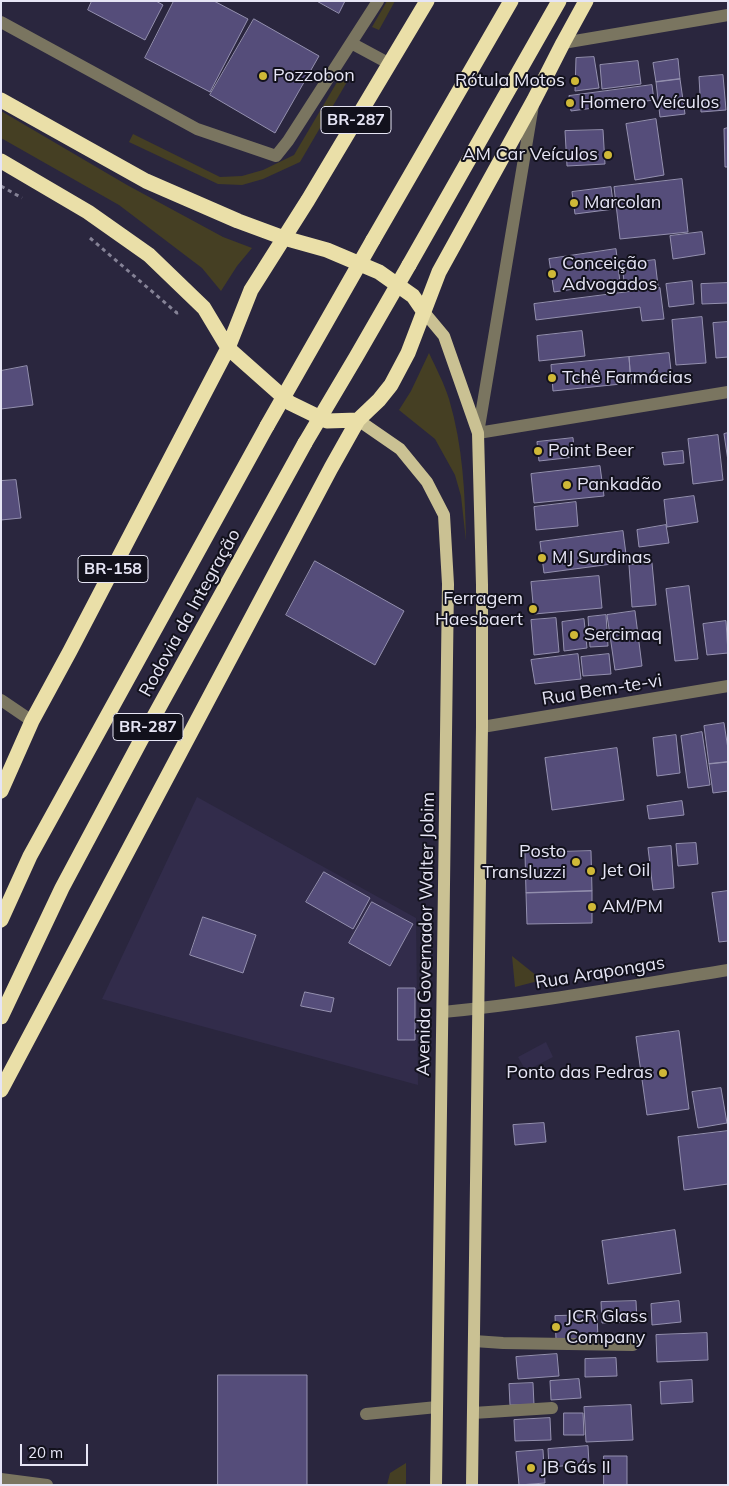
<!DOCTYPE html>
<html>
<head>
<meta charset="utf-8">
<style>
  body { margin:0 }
  #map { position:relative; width:729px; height:1486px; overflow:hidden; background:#2a263e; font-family:Mulish,sans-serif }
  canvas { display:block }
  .frame { position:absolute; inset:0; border:2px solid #e6e5f5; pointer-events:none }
  .scale { position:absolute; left:20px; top:1444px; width:68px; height:22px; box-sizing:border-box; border:2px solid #e6e5f5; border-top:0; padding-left:6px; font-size:15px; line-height:18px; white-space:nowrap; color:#e6e5f5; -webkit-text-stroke:4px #12111c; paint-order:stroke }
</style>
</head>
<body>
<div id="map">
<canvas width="729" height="1486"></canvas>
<div class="frame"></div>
<div class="scale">20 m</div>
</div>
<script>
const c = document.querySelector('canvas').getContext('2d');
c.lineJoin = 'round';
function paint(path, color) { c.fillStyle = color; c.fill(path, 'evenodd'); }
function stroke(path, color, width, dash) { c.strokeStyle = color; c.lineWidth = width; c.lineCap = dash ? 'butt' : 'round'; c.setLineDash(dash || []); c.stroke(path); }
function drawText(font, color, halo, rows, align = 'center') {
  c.font = font + ' Mulish,sans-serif'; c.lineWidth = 4; c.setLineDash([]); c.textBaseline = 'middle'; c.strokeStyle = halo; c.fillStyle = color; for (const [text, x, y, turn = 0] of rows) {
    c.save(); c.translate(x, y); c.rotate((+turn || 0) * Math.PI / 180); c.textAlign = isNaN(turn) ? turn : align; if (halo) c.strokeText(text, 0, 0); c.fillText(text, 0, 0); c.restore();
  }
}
paint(new Path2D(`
  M197,797L416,918L418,1085L102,999Z
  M546,1042L553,1057L526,1071L518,1057Z`), '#322c4b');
paint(new Path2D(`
  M387,1H395L379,30L372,27Z
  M343,72L351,75L300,162L263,179L242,185L218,184L129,142L133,134L220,177L242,176L263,170L294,155Z
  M1,111L127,185L223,237L252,248L237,266L221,291L202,268L119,205L1,138Z
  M429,353C436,368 444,383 449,399C463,446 465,493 466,541L461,496L455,475L435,439L399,410L411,391Z
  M512,956L542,980L515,987Z
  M406,1463V1485H387L390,1473Z`), '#453f23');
const building = new Path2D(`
  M92,1H156L163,5L145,40L88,10Z
  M174,1H214L248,19L210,92L145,58Z
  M317,1H345L339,13Z
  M254,19L319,56L275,133L210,95Z
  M594,57L599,88L575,91L576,58Z
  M678,59L680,79L656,82L653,63Z
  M638,61L641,84L602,89L600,65Z
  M723,75L726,110L701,112L699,77Z
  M680,79L685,114L660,117L656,82Z
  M652,85L654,100L571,111L569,96Z
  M656,119L664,175L635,180L626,124Z
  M728,128V167H725L724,129Z
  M603,130L605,164L567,166L565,131Z
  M682,179L688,232L620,239L614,187Z
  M611,187L614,209L575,214L572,192Z
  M702,232L705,254L673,259L670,236Z
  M616,249L620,282L554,292L549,259Z
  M655,260L658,286L625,290L622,264Z
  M692,281L694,304L669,307L666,284Z
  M728,283V303L702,304L701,284Z
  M660,288L664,319L642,321L640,307L536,320L534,304Z
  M702,317L706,363L676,365L672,320Z
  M728,322V357L716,358L713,323Z
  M582,331L585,356L539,361L537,336Z
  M669,353L672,379L631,383L629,357Z
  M629,357L631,383L553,391L551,365Z
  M27,366L33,405L1,409V371Z
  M728,433V461L724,434Z
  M718,435L723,480L693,484L688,439Z
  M573,438L575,457L539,461L537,442Z
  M683,451L684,463L664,465L662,453Z
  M600,466L604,496L534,503L531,474Z
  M16,480L21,518L1,520V481Z
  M694,496L698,522L667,527L664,500Z
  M576,502L578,526L536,530L534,507Z
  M666,525L669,543L639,547L637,530Z
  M623,531L627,562L544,573L540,542Z
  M315,561L404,611L375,665L286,615Z
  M652,563L656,605L632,607L629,565Z
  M599,576L602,608L534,614L531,582Z
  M689,586L698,659L675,661L666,589Z
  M635,611L642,666L615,670L607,615Z
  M606,615L608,646L590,647L588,617Z
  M556,618L559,652L534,655L531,620Z
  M584,619L587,648L564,651L562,622Z
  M726,621L728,653L707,655L703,624Z
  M578,654L581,679L535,684L531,660Z
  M609,654L611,674L583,676L581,657Z
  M724,723L728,749V762L709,764L704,726Z
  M702,732L710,785L688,788L681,736Z
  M676,735L680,773L657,776L653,738Z
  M617,748L624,800L552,810L545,758Z
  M728,762V791L713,793L709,764Z
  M682,801L684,815L649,819L647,806Z
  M696,843L698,864L678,866L676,844Z
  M671,846L674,888L653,890L648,848Z
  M591,851L592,891L526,893L525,853Z
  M324,872L370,898L353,929L306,902Z
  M592,891V923L527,924L526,893Z
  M728,891V941L719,942L712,893Z
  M372,902L413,924L390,966L349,943Z
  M203,917L256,935L243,973L190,955Z
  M398,988H415V1040H398Z
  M305,992L334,998L331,1012L301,1006Z
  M679,1031L689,1109L647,1115L636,1037Z
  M721,1088L727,1123L698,1128L692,1092Z
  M544,1123L546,1142L515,1145L513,1125Z
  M728,1131V1184L684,1190L678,1137Z
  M675,1230L681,1273L608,1284L602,1241Z
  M636,1301L637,1322L602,1323L601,1302Z
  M679,1301L681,1322L652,1325L651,1304Z
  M597,1315L598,1338L556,1339L555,1316Z
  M707,1333L708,1360L657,1362L656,1335Z
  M557,1354L559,1376L518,1379L516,1357Z
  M616,1358L617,1376L585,1377V1359Z
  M218,1375H307V1485H218Z
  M579,1379L581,1398L551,1400L550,1381Z
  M692,1380L693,1402L661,1404L660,1382Z
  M533,1383L534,1405H510L509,1384Z
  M631,1405L633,1440L586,1442L584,1407Z
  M564,1413H583L584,1435H564Z
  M550,1418L551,1440L515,1441L514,1420Z
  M588,1446L589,1464L549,1467L548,1449Z
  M543,1450L545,1483L519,1485L516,1452Z
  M604,1456H627V1485H604Z`);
paint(building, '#554d7a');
stroke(building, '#9490af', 1);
stroke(new Path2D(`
  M1,186L22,198
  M90,238L177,313L181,312`), '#858296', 3, [4, 4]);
stroke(new Path2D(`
  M1,22L197,129L276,156L288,141L378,1
  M351,43L390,64
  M563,43L728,15
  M533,105L478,433L728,392
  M1,700L32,721
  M482,727L728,686
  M443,1012C538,1003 633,985 728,970
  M474,1341L503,1343L633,1345
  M473,1413L552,1408
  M366,1414L437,1407
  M1,1479L47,1485`), '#7a7560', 12);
stroke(new Path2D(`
  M424,312L444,336L478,433L482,585V727L472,1485
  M358,420L400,449L427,482L444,515L448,584L436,1485`), '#cac193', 12);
stroke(new Path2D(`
  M1,100L146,181L238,221L284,238L327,250L379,272L413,296L424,312
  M1,161L88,212L149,255L204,308L228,348L290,403L327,421L358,420
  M373,240L511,1
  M409,265L559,1
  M1,791L32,721L70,651L228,348L251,290L308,200L427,1
  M1,920L30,856L267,426
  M1,1017L62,888L141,740L305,443
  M1,1090L331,468L358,420L379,400L391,385L408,353L439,272L534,100L563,43L586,1`), '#eadfa8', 15);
stroke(new Path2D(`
  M267,426L373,240
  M305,443L356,357L409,265`), '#eadfa8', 15);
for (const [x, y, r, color] of [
  [263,76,5,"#cfb837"],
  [575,81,5,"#cfb837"],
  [570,103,5,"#cfb837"],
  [608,155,5,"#cfb837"],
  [574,203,5,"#cfb837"],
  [552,274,5,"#cfb837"],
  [552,378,5,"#cfb837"],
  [538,451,5,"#cfb837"],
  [567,485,5,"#cfb837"],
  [542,558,5,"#cfb837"],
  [533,609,5,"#cfb837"],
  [574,635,5,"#cfb837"],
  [576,862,5,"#cfb837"],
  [591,871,5,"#cfb837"],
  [592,907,5,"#cfb837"],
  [663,1073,5,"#cfb837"],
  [556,1327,5,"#cfb837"],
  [531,1468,5,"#cfb837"]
]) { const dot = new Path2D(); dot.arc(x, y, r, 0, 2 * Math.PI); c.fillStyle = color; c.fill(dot); stroke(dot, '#12111c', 2); }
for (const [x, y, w] of [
  [356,120,70],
  [113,569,70],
  [148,727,70]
]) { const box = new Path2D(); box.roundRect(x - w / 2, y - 13.5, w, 27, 4); c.fillStyle = '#12111c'; c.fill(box); stroke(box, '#e6e5f5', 1); }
drawText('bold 16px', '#e6e5f5', null, [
  ["BR-287",356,120],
  ["BR-158",113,569],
  ["BR-287",148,727]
]);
drawText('18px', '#e6e5f5', '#12111c', [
  ["Pozzobon",273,76],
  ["Rótula Motos",565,81,"right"],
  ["Homero Veículos",580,103],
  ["AM Car Veículos",598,155,"right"],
  ["Marcolan",584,203],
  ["Conceição",562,264],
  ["Advogados",562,285],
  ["Tchê Farmácias",562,378],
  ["Point Beer",548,451],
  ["Pankadão",577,485],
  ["MJ Surdinas",552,558],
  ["Ferragem",523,599,"right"],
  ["Haesbaert",523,620,"right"],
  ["Sercimaq",584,635],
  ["Posto",566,852,"right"],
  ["Transluzzi",566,873,"right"],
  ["Jet Oil",601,871],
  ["AM/PM",602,907],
  ["Ponto das Pedras",653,1073,"right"],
  ["JCR Glass",566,1317],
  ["Company",566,1338],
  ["JB Gás II",541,1468]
], 'left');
drawText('18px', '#e6e5f5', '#12111c', [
  ["Rodovia da Integração",190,613,-61],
  ["Rua Bem-te-vi",602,690,-9],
  ["Avenida Governador Walter Jobim",426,934,-89],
  ["Rua Arapongas",600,973,-9]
]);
</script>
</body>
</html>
